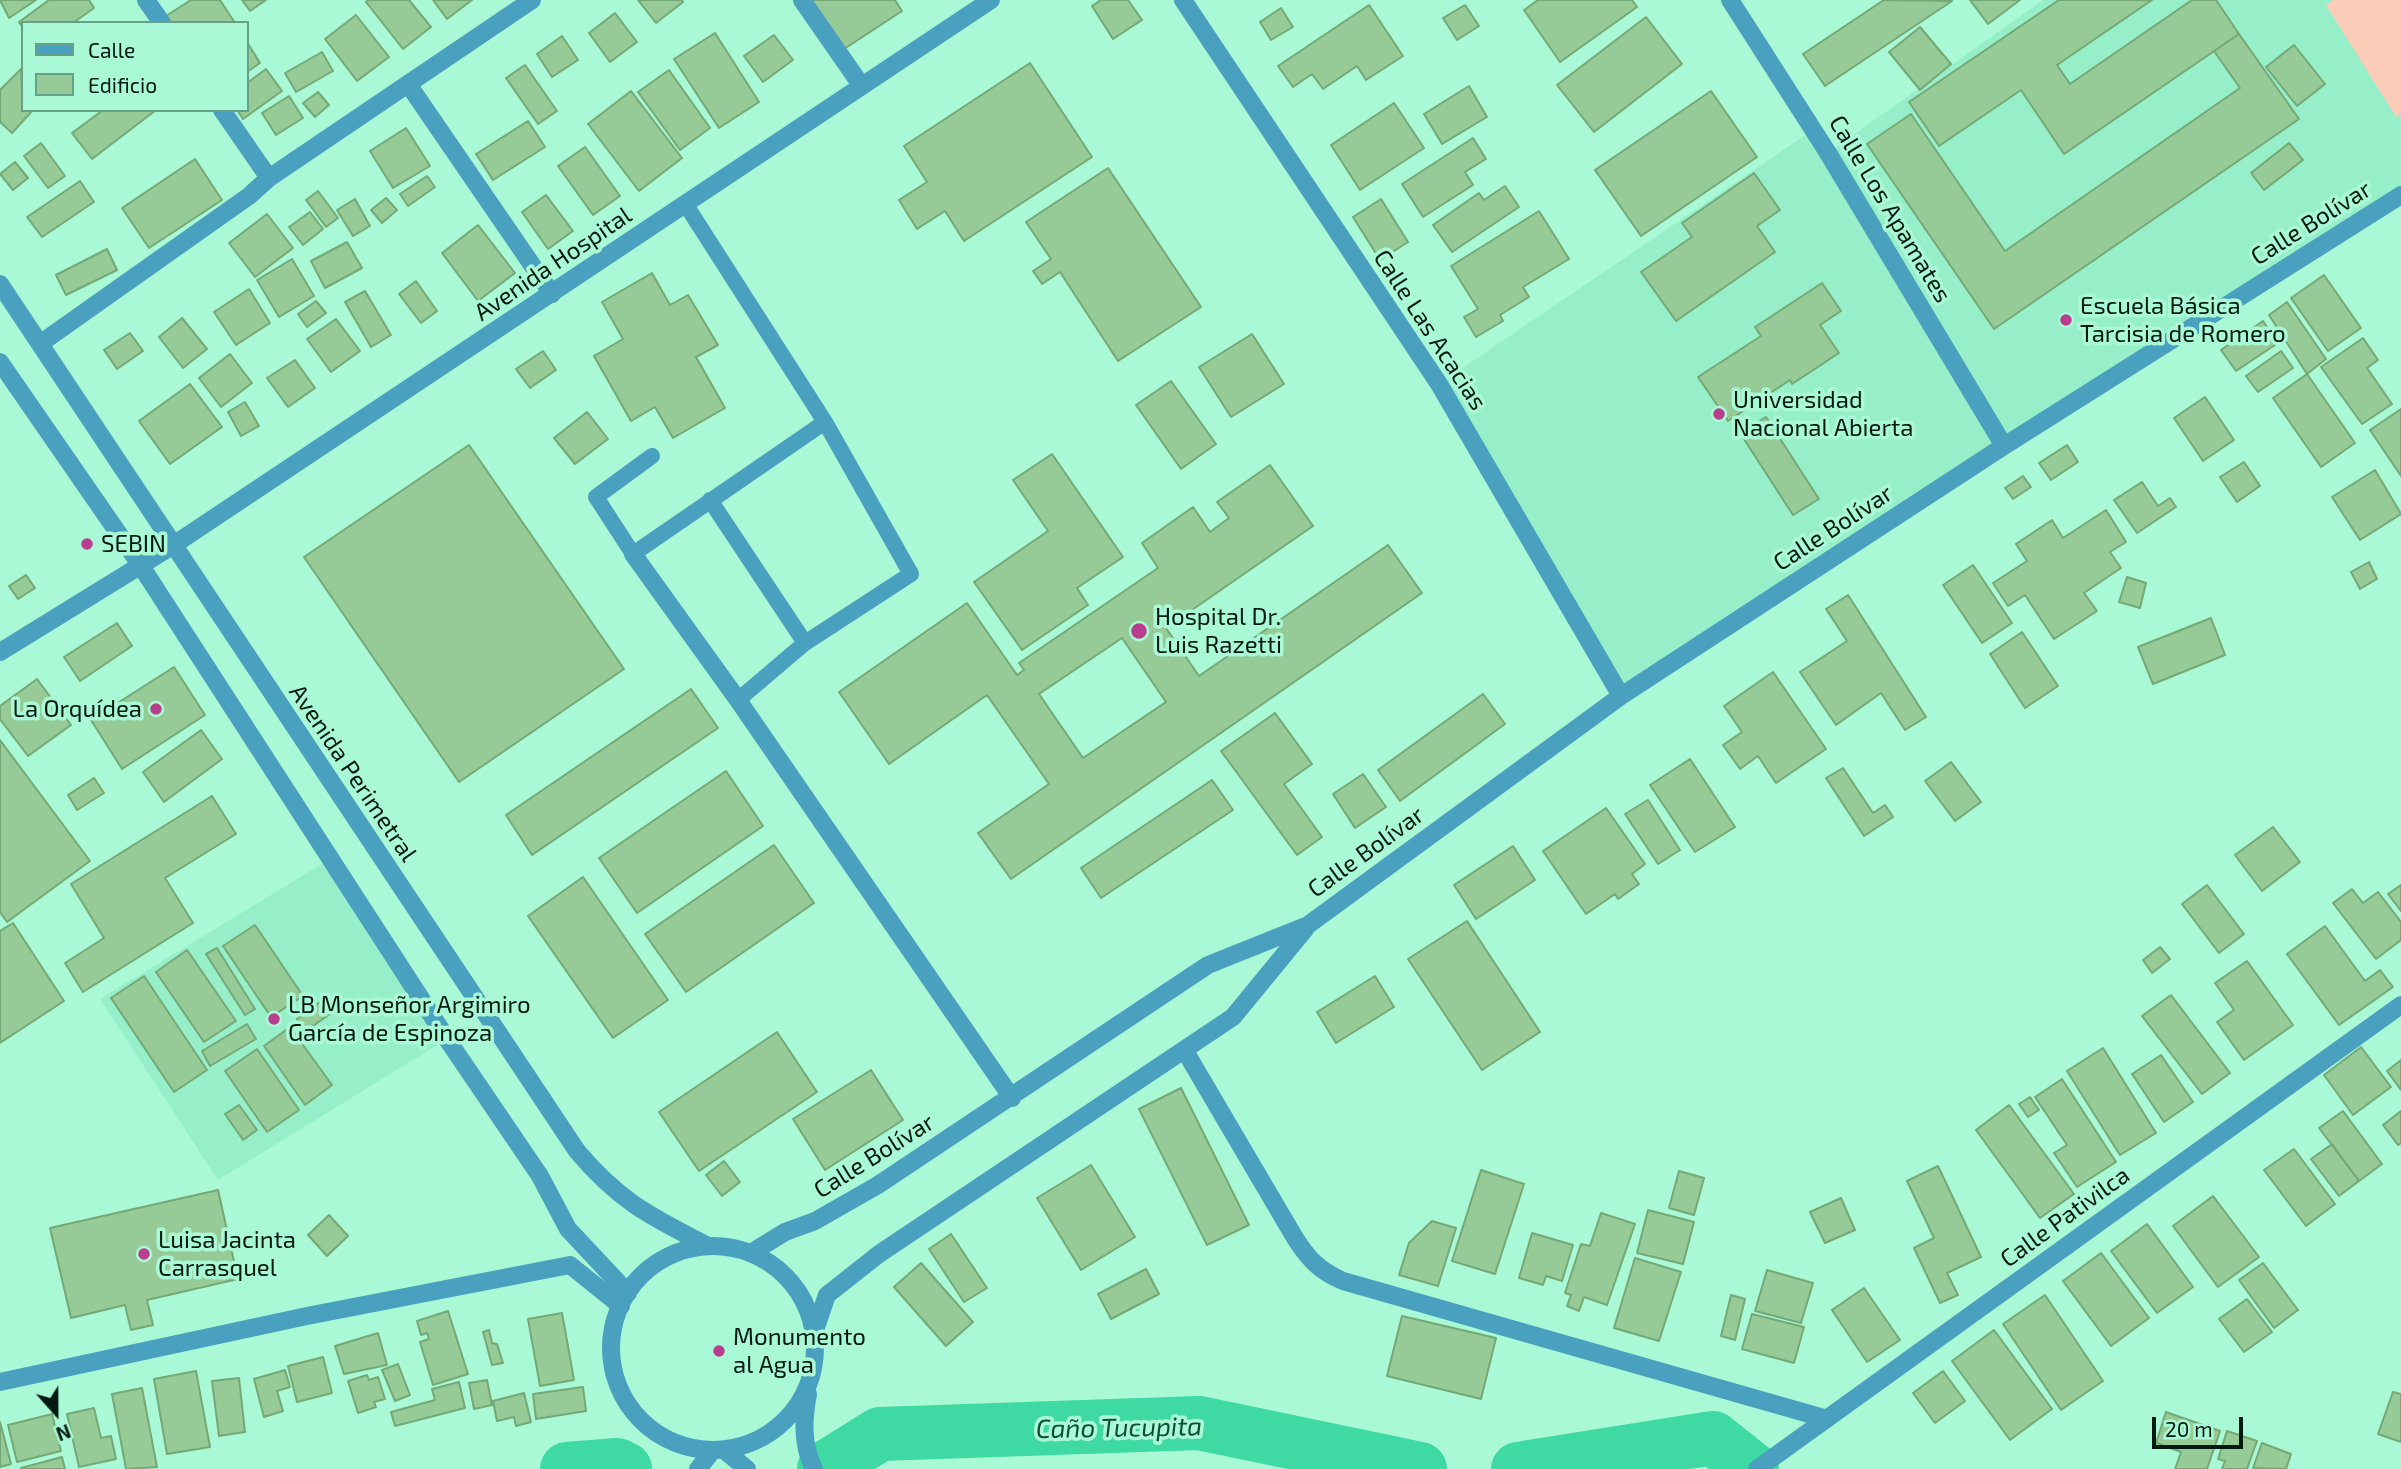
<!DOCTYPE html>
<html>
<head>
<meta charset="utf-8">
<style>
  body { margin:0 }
  #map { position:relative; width:2401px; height:1469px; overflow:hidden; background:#aaf9d6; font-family:"Exo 2",sans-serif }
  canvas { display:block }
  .legend { position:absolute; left:21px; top:21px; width:228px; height:91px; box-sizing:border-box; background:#aaf9d6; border:2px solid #66a086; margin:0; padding:9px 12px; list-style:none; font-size:21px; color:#001a0f }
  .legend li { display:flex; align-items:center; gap:14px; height:35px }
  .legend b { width:35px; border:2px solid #66a086 }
  .north { position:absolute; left:21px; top:1378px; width:70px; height:70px; -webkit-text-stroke:5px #aaf9d6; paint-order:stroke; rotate:159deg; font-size:19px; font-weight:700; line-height:28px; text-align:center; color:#001a0f }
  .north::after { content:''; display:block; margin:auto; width:24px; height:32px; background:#001a0f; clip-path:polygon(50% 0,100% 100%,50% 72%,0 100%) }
  .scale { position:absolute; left:2152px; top:1417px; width:91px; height:32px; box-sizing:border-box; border:4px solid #001a0f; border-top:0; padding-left:9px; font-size:21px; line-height:24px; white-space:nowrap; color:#001a0f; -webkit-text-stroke:5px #aaf9d6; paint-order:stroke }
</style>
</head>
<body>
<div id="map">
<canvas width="2401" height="1469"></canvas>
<ul class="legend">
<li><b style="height:9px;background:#4aa0bf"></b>Calle</li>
<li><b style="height:19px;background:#96cb97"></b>Edificio</li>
</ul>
<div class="north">N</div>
<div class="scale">20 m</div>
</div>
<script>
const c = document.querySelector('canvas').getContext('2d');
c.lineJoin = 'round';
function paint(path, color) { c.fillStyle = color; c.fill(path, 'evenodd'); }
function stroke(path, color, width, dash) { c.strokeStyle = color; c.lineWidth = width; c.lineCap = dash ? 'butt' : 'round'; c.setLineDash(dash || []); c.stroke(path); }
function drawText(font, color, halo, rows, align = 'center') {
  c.font = font + ' "Exo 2",sans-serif'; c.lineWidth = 7; c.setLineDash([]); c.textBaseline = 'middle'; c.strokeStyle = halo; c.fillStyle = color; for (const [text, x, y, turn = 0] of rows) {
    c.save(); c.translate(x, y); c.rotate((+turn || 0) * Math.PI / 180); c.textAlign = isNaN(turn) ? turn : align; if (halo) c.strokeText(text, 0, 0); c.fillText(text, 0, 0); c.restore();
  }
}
paint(new Path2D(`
  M2043,0H2401V195L1999,444L1621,696L1439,384L1813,130L1828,153Z
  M330,859L447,1039L218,1180L100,999Z`), '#96efc9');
paint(new Path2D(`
  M2333,0H2401V113L2396,117L2326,5Z`), '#fbccb8');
stroke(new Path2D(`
  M567,1469L617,1465L625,1469
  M824,1469L880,1434L1199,1423L1420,1469
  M1518,1469L1713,1438L1752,1469`), '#3fd9a3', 54);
const building = new Path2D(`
  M0,0H36L9,18Z
  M49,0H89L94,8L73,23H23V28L19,22Z
  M191,0H220L235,23H171L166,16Z
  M242,0H266L250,11Z
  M368,0H409L431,27L403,49L366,2Z
  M433,0H472L447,19Z
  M638,0H682L683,2L656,23Z
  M808,0H895L902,11L841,51Z
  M1101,0H1128L1142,20L1113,39L1092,6Z
  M1538,0H1632L1637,7L1560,62L1524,10Z
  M1884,0L1952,1L1825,86L1803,54Z
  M1970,0H2020L1988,24Z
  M2059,0H2152L2057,65L2070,84L2192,0H2216L2239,34L2064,154L2021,90L1939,146L1909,102Z
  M1369,5L1403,56L1366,80L1357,66L1323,89L1312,74L1293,87L1278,66Z
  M1465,5L1479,26L1457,40L1443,18Z
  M1281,8L1293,27L1271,40L1260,22Z
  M615,13L637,42L610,62L589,33Z
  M356,15L389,57L357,81L325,39Z
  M1646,17L1682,64L1594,132L1557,85Z
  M1920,27L1951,64L1920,90L1889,52Z
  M715,33L759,102L719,128L674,59Z
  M2239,34L2299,119L1994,329L1867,144L1911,114L2005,251L2240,88L2214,51Z
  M774,35L793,60L763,82L744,56Z
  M562,36L578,60L552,77L537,54Z
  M247,42L260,63L247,72Z
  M2294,45L2325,84L2297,106L2266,67Z
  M322,52L333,71L296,92L285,73Z
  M1030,63L1092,157L964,241L945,211L917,229L899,200L927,182L904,146Z
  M525,65L557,111L538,124L506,78Z
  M21,69L23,110H33L12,133L0,122V90Z
  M266,69L282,91L243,119L237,110H247V83Z
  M669,70L710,128L680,150L638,92Z
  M1469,86L1487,117L1442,144L1424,114Z
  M631,91L682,158L639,191L588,124Z
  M1711,91L1757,157L1641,236L1595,170Z
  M318,92L329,105L315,117L303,103Z
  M289,96L303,118L276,135L262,113Z
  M1394,103L1424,148L1360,190L1331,145Z
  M103,110H156L92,159L72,133Z
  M528,121L545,147L493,180L476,154Z
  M406,128L430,166L393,188L370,151Z
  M1473,138L1486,159L1465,172L1473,185L1423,217L1402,184Z
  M41,143L65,176L48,188L24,156Z
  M2289,143L2303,160L2264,190L2251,173Z
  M585,147L620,196L593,215L558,166Z
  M195,159L222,200L149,248L122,208Z
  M15,162L28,178L13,190L0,174Z
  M1108,168L1201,307L1118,361L1060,272L1042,284L1033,271L1051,259L1026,222Z
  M1754,173L1780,210L1757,226L1775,252L1676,321L1641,272L1692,237L1682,223Z
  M427,176L435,187L408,206L400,194Z
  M80,181L94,202L42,237L27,217Z
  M1505,186L1519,207L1452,252L1433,225L1479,193L1484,200Z
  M318,191L338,218L326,227L306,200Z
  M546,195L573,231L548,249L522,212Z
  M386,198L397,210L382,223L371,210Z
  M355,199L370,226L353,236L337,210Z
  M1381,199L1408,242L1380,260L1353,217Z
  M1539,211L1569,259L1523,287L1529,297L1500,315L1503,321L1476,337L1464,317L1478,309L1451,266Z
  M310,212L323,229L303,245L289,227Z
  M267,214L293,248L255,277L229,243Z
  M478,225L515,273L478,301L442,253Z
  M347,242L362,268L325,288L311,261Z
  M107,249L117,270L66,295L56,275Z
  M292,259L314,296L279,317L257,280Z
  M652,273L670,305L688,295L718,345L696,357L725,408L673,438L655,407L631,421L594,356L623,339L602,302Z
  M2324,275L2361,328L2328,351L2291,298Z
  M416,281L437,311L421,323L399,294Z
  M1822,283L1841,311L1820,325L1839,353L1792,384L1790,380L1728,421L1698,377L1761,336L1755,327Z
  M249,289L270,323L236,345L214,312Z
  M365,291L391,335L371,347L345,302Z
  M316,301L326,313L307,327L298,314Z
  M2287,302L2326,359L2307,374L2269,315Z
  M182,318L207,349L183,368L159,337Z
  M336,319L360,351L331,372L307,339Z
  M2263,321L2278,343L2236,371L2221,350Z
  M130,333L143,351L117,369L104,350Z
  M1252,334L1284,384L1231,417L1199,367Z
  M2363,338L2378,360L2367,368L2392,404L2362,424L2321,367Z
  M543,351L556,370L530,388L516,369Z
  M2281,351L2293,368L2258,392L2246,376Z
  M230,354L252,383L221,407L199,378Z
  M295,360L315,388L288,407L267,378Z
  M2307,374L2355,443L2321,467L2273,398Z
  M1171,381L1216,444L1181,469L1136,405Z
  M190,384L222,427L170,464L139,421Z
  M2205,397L2234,440L2203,461L2174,418Z
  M245,402L259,426L241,436L228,412Z
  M2401,409V476L2370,430Z
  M587,412L608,439L575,464L554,438Z
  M1766,417L1819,499L1793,515L1740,433Z
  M469,445L624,669L459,782L304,557Z
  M2067,445L2078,462L2051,480L2039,463Z
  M1052,454L1123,557L1077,588L1088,605L1022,650L974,582L1048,531L1013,480Z
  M2244,462L2260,486L2237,502L2220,477Z
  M1270,465L1313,526L1166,628L1199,676L1388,545L1422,593L1011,879L978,833L1049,784L987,695L889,764L839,692L967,603L1017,675L1024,670L1019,663L1158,568L1142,543L1193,507L1210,532L1229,518L1217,502ZM1122,638L1166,702L1083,758L1039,694Z
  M2375,470L2401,514L2360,540L2332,497Z
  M2023,476L2031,487L2013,499L2005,488Z
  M2142,482L2158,506L2170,498L2176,507L2137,533L2114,500Z
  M2106,510L2126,542L2110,552L2121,568L2084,593L2097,611L2054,639L2025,595L2008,606L1993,583L2027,561L2016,544L2052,520L2063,538Z
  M2369,562L2377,579L2360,589L2351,572Z
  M1973,565L2012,623L1982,643L1943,585Z
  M26,575L35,588L18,599L9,586Z
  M2127,577L2146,583L2140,608L2119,602Z
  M1848,595L1926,717L1905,730L1881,693L1836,725L1800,672L1847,641L1826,609Z
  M2211,618L2225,655L2153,684L2138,647Z
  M117,623L132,646L80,681L64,657Z
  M2022,632L2058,686L2025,708L1990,654Z
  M174,667L205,715L122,769L91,720Z
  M1773,672L1826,749L1776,783L1758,756L1740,769L1723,745L1742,732L1724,706Z
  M37,679L71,725L28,756L0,719V706Z
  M691,689L718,728L532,855L506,815Z
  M1483,694L1505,724L1400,801L1378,770Z
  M1275,713L1312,764L1284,784L1322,837L1297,855L1221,751Z
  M201,730L222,759L164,802L143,772Z
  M0,740L90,861L7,922L0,912Z
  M1690,759L1735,827L1695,852L1650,785Z
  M1951,762L1981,802L1955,821L1925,781Z
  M1843,768L1873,813L1885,805L1893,817L1864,836L1826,778Z
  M726,771L763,826L637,913L599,858Z
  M1363,774L1386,807L1355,828L1333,794Z
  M94,778L104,793L77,810L68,795Z
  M1212,780L1233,810L1101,898L1081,868Z
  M212,796L236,834L165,878L193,923L83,992L65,963L104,938L71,884Z
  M1648,800L1680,850L1658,864L1625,814Z
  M1606,808L1645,864L1632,874L1639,884L1618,899L1615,894L1586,914L1543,851Z
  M2273,827L2300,862L2262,891L2235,855Z
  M774,845L814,903L686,992L645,934Z
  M1513,846L1535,880L1476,919L1454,885Z
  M583,877L668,1000L613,1038L528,916Z
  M2207,885L2244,934L2219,953L2182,904Z
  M2401,885V911L2388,894Z
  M2352,889L2363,903L2378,892L2401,922V940L2376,959L2333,903Z
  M1467,921L1540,1032L1482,1070L1408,959Z
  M13,923L64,1001L0,1043V931Z
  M255,925L303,996L271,1017L223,946Z
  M2325,926L2365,981L2380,970L2393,987L2339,1025L2287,954Z
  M2160,947L2170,959L2152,973L2143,960Z
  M217,948L255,1009L245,1015L206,954Z
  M187,950L236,1021L204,1042L156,972Z
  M2247,961L2293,1025L2244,1060L2217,1022L2234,1010L2215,983Z
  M144,976L207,1070L174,1092L111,998Z
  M1375,976L1394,1007L1336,1043L1317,1012Z
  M2171,995L2230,1073L2202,1094L2142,1016Z
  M324,999L334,1011L306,1031L297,1019Z
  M247,1024L256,1039L210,1066L202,1051Z
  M290,1027L332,1085L305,1105L264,1046Z
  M777,1032L817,1092L699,1171L659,1112Z
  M2361,1047L2391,1087L2353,1115L2324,1075Z
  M2103,1048L2156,1133L2120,1155L2067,1071Z
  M257,1049L299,1110L267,1132L225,1071Z
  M2161,1055L2193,1102L2164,1122L2132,1074Z
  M2401,1060V1090L2387,1071Z
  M871,1070L903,1120L825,1170L793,1119Z
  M2062,1079L2116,1162L2077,1187L2054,1153L2067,1145L2035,1097Z
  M1181,1088L1249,1225L1207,1245L1139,1109Z
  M2030,1097L2039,1110L2028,1117L2019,1104Z
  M239,1105L257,1130L243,1140L225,1114Z
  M2009,1105L2074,1194L2040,1218L1976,1130Z
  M2343,1111L2382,1164L2359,1181L2319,1128Z
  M2401,1111V1143L2398,1145L2383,1125Z
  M2332,1144L2359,1181L2339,1196L2311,1159Z
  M2294,1149L2335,1204L2306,1226L2264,1170Z
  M724,1161L740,1182L722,1196L706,1175Z
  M1091,1165L1135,1237L1081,1270L1037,1198Z
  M1938,1166L1981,1257L1947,1273L1958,1295L1940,1303L1914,1248L1934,1238L1907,1181Z
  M1481,1170L1524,1184L1495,1274L1452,1261Z
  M1679,1171L1704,1178L1694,1215L1669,1208Z
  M218,1190L238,1279L147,1300L153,1325L131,1330L125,1305L71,1318L50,1228Z
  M2213,1196L2259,1257L2218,1287L2173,1226Z
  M1841,1198L1855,1230L1825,1243L1810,1212Z
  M1648,1210L1694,1222L1683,1264L1637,1253Z
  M1601,1213L1635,1224L1607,1305L1584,1297L1579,1311L1567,1306L1571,1295L1565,1293L1581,1244L1590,1246Z
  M329,1215L348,1236L327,1256L308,1235Z
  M1432,1221L1456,1228L1438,1286L1399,1275L1409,1243Z
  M2147,1224L2193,1287L2157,1313L2111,1251Z
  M1532,1233L1573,1245L1562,1281L1546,1276L1543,1285L1519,1278Z
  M951,1234L987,1288L964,1302L929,1249Z
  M2101,1253L2149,1318L2111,1346L2063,1281Z
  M1635,1258L1681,1272L1659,1341L1614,1328Z
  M921,1263L973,1322L946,1346L894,1287Z
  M2263,1263L2298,1310L2274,1328L2239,1280Z
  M1146,1269L1159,1294L1111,1319L1098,1294Z
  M1767,1270L1813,1283L1801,1323L1755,1311Z
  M1864,1288L1900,1340L1867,1362L1832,1310Z
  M1731,1295L1745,1299L1735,1340L1721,1336Z
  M2045,1295L2103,1381L2061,1410L2003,1324Z
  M2247,1299L2272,1332L2244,1352L2219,1319Z
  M448,1311L468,1374L433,1385L420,1342L429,1339L427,1333L421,1335L417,1321Z
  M562,1313L574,1380L540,1386L528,1319Z
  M1752,1314L1804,1327L1794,1363L1742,1349Z
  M1402,1316L1496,1338L1481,1399L1387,1376Z
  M489,1330L492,1343L497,1344L503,1363L492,1365L483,1332Z
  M1994,1330L2052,1409L2010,1440L1952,1361Z
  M378,1333L387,1365L344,1374L335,1346Z
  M323,1357L332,1393L297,1402L288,1366Z
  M398,1364L410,1395L395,1401L382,1370Z
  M285,1370L290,1387L277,1391L283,1411L264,1417L254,1379Z
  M196,1371L210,1447L167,1454L154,1379Z
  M1943,1371L1965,1401L1935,1423L1913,1393Z
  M367,1375L369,1380L378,1377L385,1399L374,1402L376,1407L358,1413L348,1381Z
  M239,1378L245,1432L219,1436L212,1381Z
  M487,1380L492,1405L474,1409L469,1383Z
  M459,1382L465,1408L395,1426L391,1412L435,1400L432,1389Z
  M583,1387L586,1411L536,1419L533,1394Z
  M142,1388L157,1467L126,1469L112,1394Z
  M2393,1392L2401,1394V1442L2378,1434Z
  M524,1393L531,1422L516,1426L514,1417L497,1421L493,1401Z
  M94,1408L101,1438L111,1436L116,1459L79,1467L67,1414Z
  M2166,1412L2220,1431L2207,1469H2175L2181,1452L2156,1443Z
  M52,1414L61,1451L17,1462L8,1425Z
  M0,1422L11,1464L0,1467Z
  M2227,1431L2257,1441L2247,1469H2222L2225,1461L2218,1459Z
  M2262,1443L2291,1454L2286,1469L2253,1468Z
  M62,1457L65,1469H21V1468Z`);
paint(building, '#96cb97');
stroke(building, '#74a875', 2);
stroke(new Path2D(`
  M686,205L825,422L911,574L805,643L738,700
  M652,456L596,497L633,554L825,422
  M710,500L805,643`), '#4aa0bf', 16);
stroke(new Path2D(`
  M146,0L162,23
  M802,0L861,85
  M1183,0L1439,384L1621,696
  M1730,0L1828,153L2004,446
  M408,84L552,294
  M222,110L269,178
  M41,343L249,196L269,178L532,0
  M633,554L738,700L1012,1098
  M0,652L172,546L991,0
  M1185,1051L1295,1238C1309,1260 1320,1271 1343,1281L1827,1419
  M751,1253L785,1232L815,1221L878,1185L1208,965L1308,925L1621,696L2004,446L2401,195
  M815,1330L827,1295L879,1254L1233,1017L1306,928
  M0,1382L307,1316L570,1265L621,1306
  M698,1469L713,1450
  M1757,1469L2401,1005`), '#4aa0bf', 18);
stroke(new Path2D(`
  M0,284L577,1151C620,1202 650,1216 708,1246
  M0,362L141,566L447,1039L540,1176L568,1229L628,1293
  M611 1348a102 102 0 1 1 204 0a102 102 0 1 1-204 0Z
  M808,1394C803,1420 802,1445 814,1469
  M724,1450L747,1469`), '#4aa0bf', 18);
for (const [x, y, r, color] of [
  [2066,320,7,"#b93d8d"],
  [1719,414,7,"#b93d8d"],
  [87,544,7,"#b93d8d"],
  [1139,631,9,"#b93d8d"],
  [156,709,7,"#b93d8d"],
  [274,1019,7,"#b93d8d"],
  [144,1254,7,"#b93d8d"],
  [719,1351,7,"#b93d8d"]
]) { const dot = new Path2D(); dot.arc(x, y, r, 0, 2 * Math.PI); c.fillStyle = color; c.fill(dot); stroke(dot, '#aaf9d6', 2.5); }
drawText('24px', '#001a0f', '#aaf9d6', [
  ["Calle Los Apamates",1890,209,59],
  ["Calle Bolívar",2311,223,-32],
  ["Avenida Hospital",553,264,-34],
  ["Calle Las Acacias",1430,330,57],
  ["Calle Bolívar",1833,528,-33],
  ["Avenida Perimetral",353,773,56],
  ["Calle Bolívar",1366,852,-36],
  ["Calle Bolívar",874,1156,-32],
  ["Calle Pativilca",2065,1217,-36]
]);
drawText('24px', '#001a0f', '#aaf9d6', [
  ["Escuela Básica",2080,306],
  ["Tarcisia de Romero",2080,334],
  ["Universidad",1733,400],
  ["Nacional Abierta",1733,428],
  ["SEBIN",101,544],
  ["Hospital Dr.",1155,617],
  ["Luis Razetti",1155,645],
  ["La Orquídea",142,709,"right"],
  ["LB Monseñor Argimiro",288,1005],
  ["García de Espinoza",288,1033],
  ["Luisa Jacinta",158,1240],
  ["Carrasquel",158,1268],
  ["Monumento",733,1337],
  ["al Agua",733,1365]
], 'left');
drawText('italic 26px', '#0e4d37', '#aaf9d6', [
  ["Caño Tucupita",1119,1428,-1]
]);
</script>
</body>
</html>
